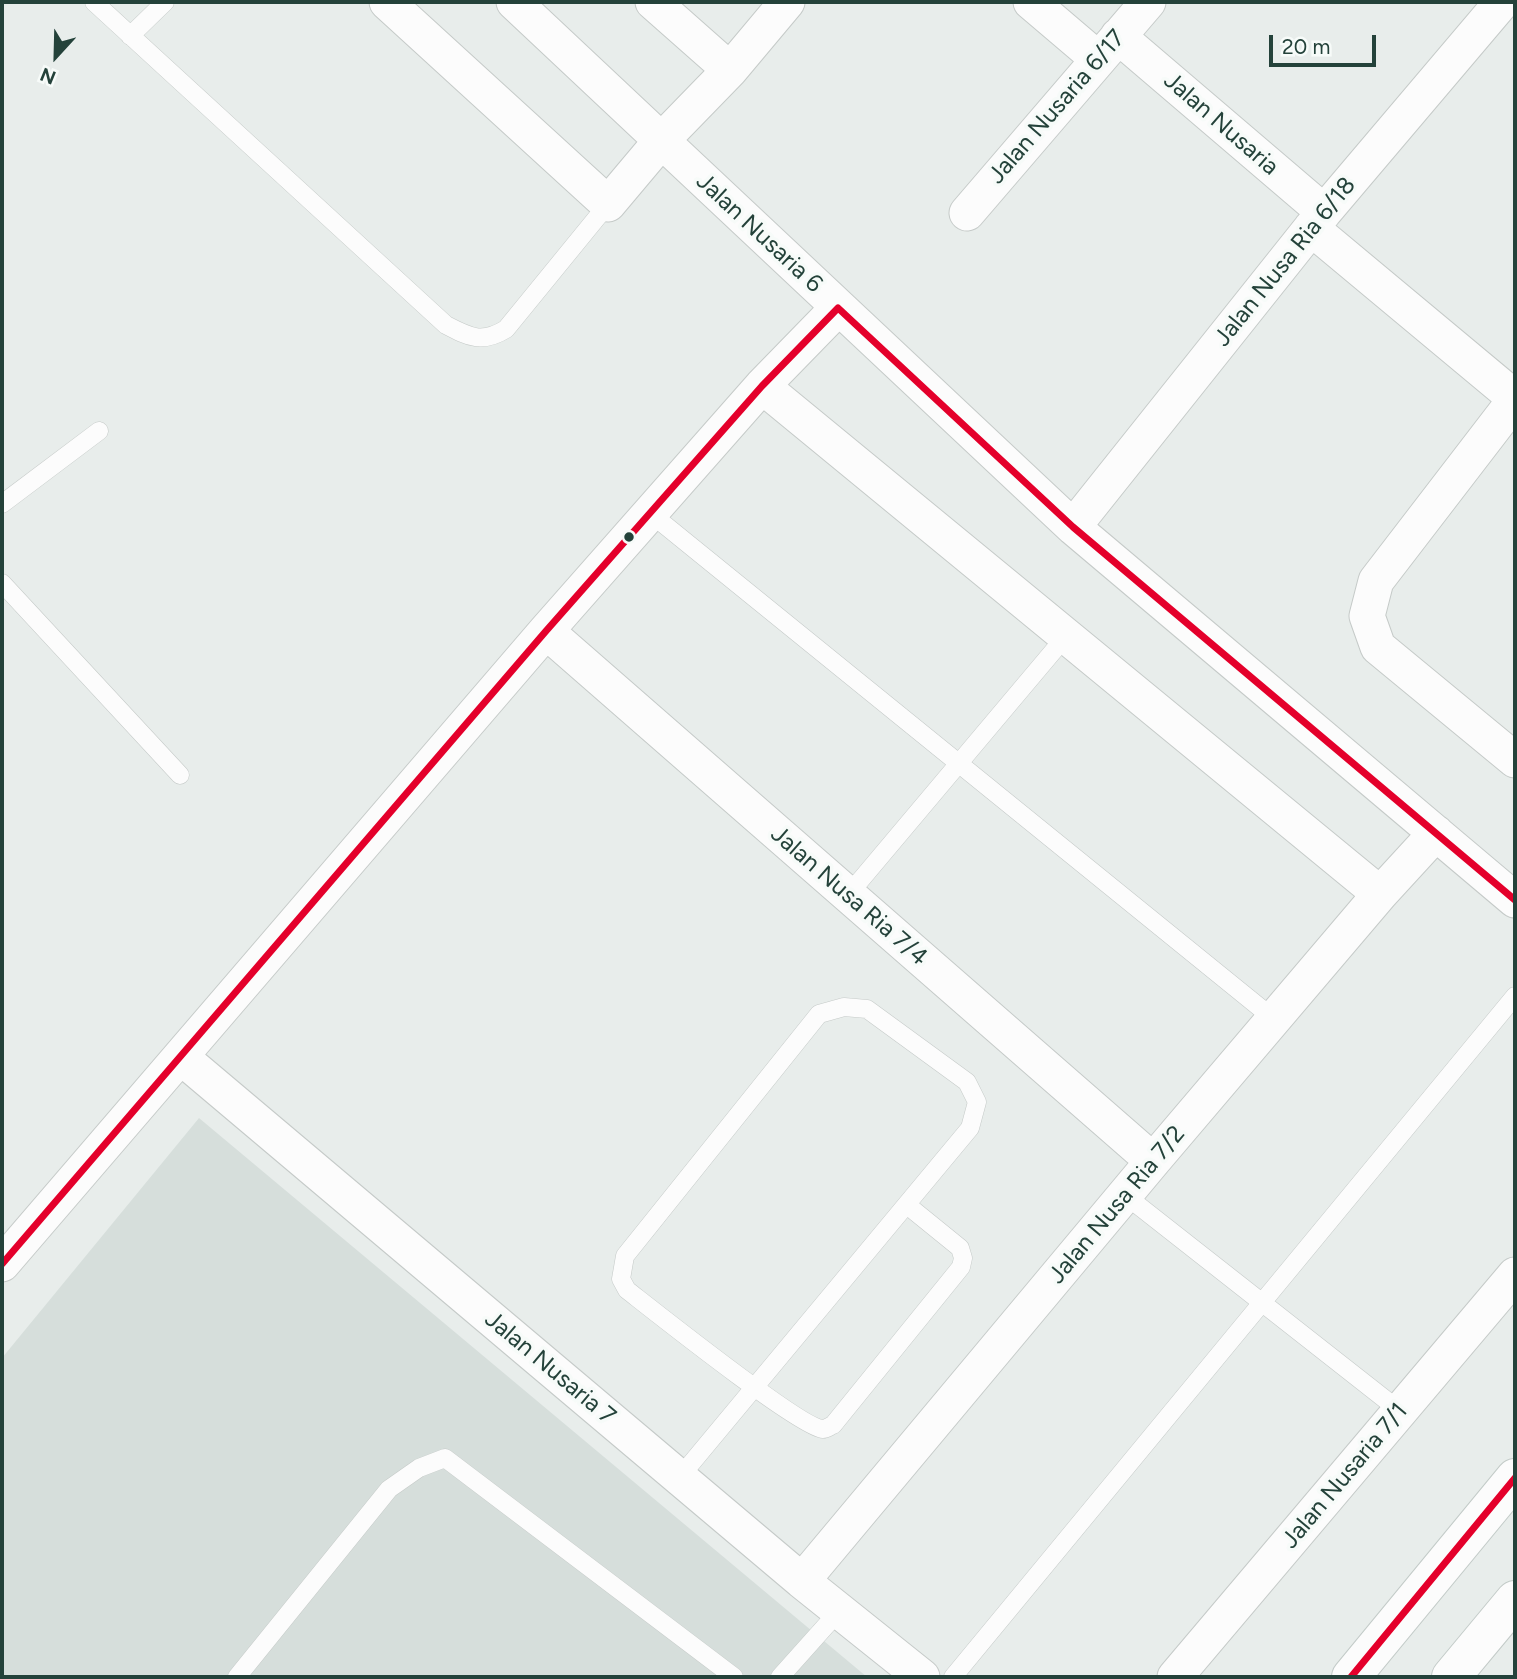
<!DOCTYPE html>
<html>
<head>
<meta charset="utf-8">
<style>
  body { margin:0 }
  #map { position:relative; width:1517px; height:1679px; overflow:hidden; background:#e8edeb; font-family:Figtree,sans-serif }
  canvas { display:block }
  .frame { position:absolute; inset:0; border:4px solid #24423a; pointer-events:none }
  .north { position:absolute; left:21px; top:21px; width:70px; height:70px; -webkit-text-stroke:5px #f7fbf9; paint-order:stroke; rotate:202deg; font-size:19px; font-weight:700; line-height:28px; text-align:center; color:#24423a }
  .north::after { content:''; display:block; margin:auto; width:24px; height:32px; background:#24423a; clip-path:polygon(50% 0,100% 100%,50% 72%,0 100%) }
  .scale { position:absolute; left:1269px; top:35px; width:107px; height:32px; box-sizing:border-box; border:4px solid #24423a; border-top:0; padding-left:9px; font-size:21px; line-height:24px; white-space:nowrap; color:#24423a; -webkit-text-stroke:5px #f7fbf9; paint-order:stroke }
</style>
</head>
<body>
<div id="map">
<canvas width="1517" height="1679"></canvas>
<div class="frame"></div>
<div class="north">N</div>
<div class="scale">20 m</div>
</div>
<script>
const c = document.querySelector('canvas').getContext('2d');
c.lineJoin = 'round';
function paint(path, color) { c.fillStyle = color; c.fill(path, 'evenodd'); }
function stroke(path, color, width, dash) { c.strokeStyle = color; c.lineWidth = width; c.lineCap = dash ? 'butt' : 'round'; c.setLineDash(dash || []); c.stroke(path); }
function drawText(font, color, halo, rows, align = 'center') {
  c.font = font + ' Figtree,sans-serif'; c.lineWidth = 7; c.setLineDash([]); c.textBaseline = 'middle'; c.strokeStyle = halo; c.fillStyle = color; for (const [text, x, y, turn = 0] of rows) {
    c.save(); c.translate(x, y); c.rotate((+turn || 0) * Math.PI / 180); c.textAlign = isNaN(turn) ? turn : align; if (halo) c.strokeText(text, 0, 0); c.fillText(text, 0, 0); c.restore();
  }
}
paint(new Path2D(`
  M199,1118L867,1677H2V1358Z`), '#d6dedb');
const service = new Path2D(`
  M94,2L446,325C469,337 482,344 506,329L608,204
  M130,36L165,2
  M2,504L99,431
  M650,513L1274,1019
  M2,583L180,775
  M848,895L1066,636
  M1125,1195L1400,1411
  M679,1478L970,1128L977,1102L967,1082L867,1009L844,1007L819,1014L625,1256L621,1279L627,1290C654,1311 801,1428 823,1429C826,1429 830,1426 833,1425L961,1267L963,1258L960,1248L907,1205
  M237,1677L389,1489L419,1468L445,1458L734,1677
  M780,1677L839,1611
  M953,1677L1515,996`);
const minor = new Path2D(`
  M387,2L608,204L661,141L730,70L787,2
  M514,2L1073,527L1515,900
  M653,2L730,70
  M1031,2L1098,59
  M1118,36L1324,212
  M967,213L1148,2
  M1311,228L1515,398
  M762,386L1380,894
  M1515,400L1376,581L1367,616L1378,647L1515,760
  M1073,527L1324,212L1502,2
  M546,631L1153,1161
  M181,1057L802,1581L922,1677
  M2,1264L546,631L762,386L838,308
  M802,1581L1153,1161L1380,894L1436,833
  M1175,1677L1515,1275`);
const secondary = new Path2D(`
  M1351,1677L1515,1478
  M1451,1677L1515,1600`);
stroke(service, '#c5cac8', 19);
stroke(minor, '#c5cac8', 37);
stroke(secondary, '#c3cbc8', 40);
stroke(service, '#fcfcfc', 18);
stroke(minor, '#fcfcfc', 35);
stroke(secondary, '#fcfcfc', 38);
stroke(new Path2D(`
  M2,1264L546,631L762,386L838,308L1073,527L1515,900
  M1351,1677L1515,1478`), '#e4002b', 7);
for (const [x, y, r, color] of [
  [629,537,6,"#24423a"]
]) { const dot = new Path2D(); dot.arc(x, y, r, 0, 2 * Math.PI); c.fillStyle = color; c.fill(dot); stroke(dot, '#f7fbf9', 2.5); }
drawText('24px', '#24423a', '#f7fbf9', [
  ["Jalan Nusaria 6/17",1057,107,-49],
  ["Jalan Nusaria",1221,124,41],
  ["Jalan Nusaria 6",759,233,43],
  ["Jalan Nusa Ria 6/18",1285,262,-51],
  ["Jalan Nusa Ria 7/4",849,896,41],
  ["Jalan Nusa Ria 7/2",1117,1205,-50],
  ["Jalan Nusaria 7",550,1368,40],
  ["Jalan Nusaria 7/1",1345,1476,-50]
]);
</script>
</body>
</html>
